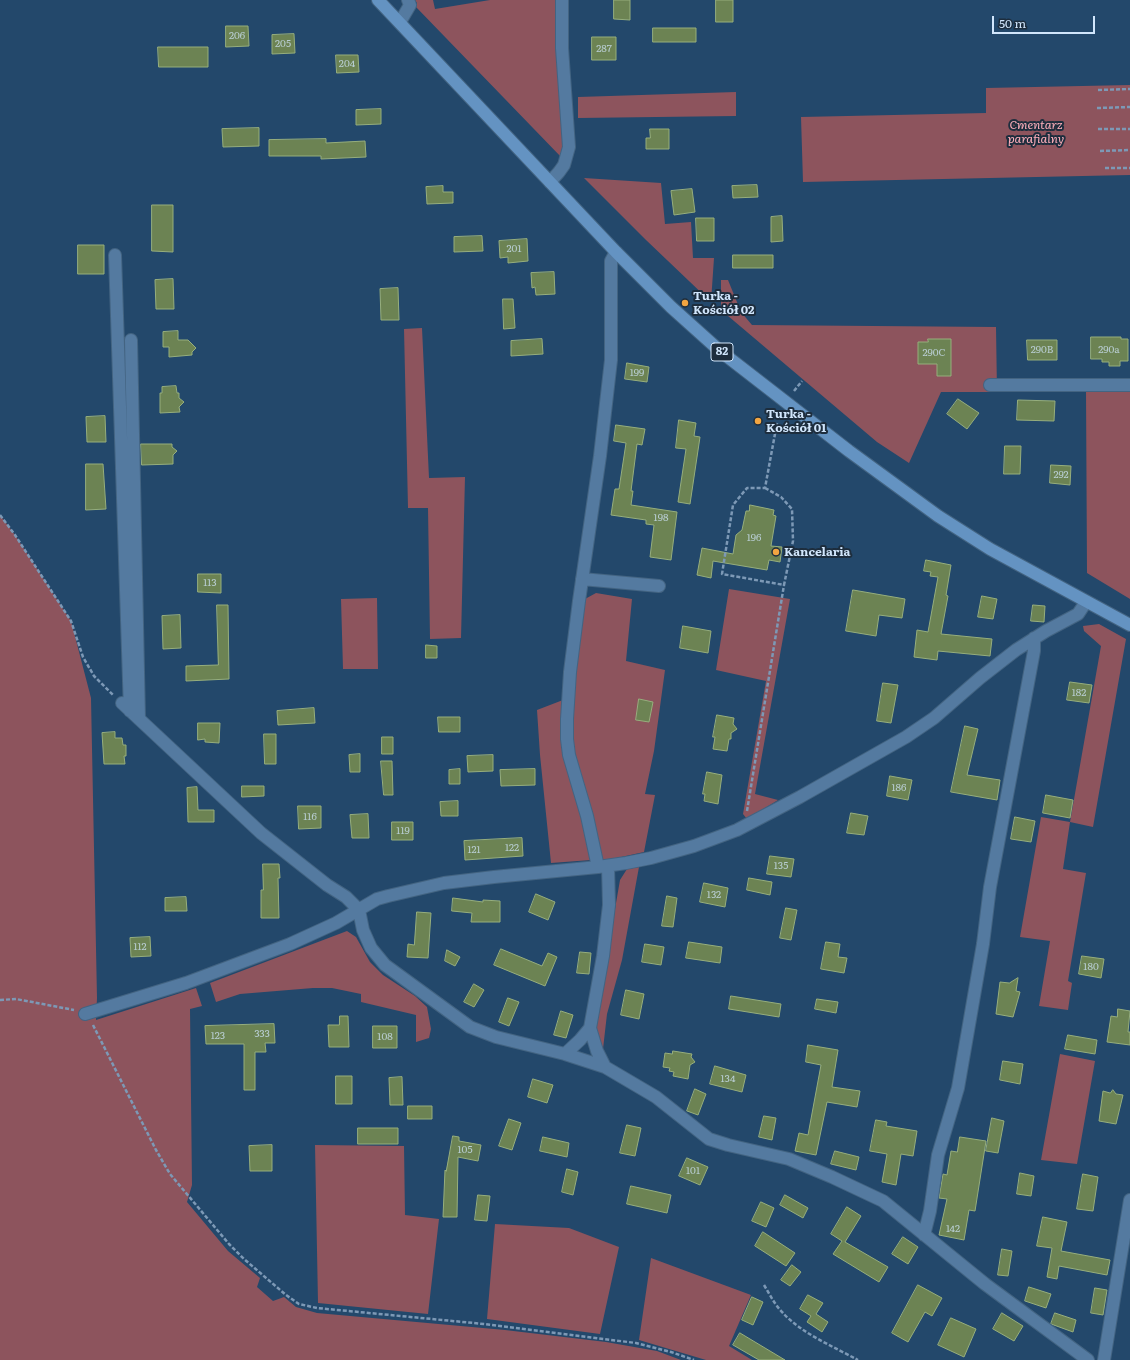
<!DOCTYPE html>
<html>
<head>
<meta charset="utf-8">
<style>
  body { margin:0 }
  #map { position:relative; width:1130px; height:1360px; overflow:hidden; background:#23486b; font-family:Literata,serif }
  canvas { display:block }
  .scale { position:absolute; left:992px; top:16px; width:103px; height:18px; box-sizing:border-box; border:2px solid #d1e6fc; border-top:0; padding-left:5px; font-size:12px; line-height:14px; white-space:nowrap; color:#d1e6fc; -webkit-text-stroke:3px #1d2d3d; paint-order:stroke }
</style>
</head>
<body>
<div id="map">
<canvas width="1130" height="1360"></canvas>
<div class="scale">50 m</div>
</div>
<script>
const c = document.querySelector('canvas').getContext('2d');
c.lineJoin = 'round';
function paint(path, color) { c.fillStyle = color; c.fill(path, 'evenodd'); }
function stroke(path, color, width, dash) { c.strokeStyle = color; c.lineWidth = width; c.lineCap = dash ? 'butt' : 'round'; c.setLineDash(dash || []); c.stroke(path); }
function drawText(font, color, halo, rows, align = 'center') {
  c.font = font + ' Literata,serif'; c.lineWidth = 4; c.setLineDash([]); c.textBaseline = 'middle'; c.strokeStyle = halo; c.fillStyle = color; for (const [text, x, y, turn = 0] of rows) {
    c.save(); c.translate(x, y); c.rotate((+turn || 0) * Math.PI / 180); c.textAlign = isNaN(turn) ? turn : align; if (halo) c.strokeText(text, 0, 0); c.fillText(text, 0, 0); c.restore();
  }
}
paint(new Path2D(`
  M415,0H433L435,9L490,0H558L563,147L562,158L416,7L417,3Z
  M1130,85V175L803,182L801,117L986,113V88Z
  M736,92V116L578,118V97Z
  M584,178L661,183L665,224L691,222L693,258H714L711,302L646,240Z
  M721,280H728L741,312L752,325L996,327L997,392H941L909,463L877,442L721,310Z
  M422,328L429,478L465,477L461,638L430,639L428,508H408L404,329Z
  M1086,391H1130V599L1087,573Z
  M0,515L15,535L71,621L91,698L97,998L96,1020L196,988L202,1006L190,1009L192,1185L187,1202L228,1251L260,1278L257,1287L273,1301L284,1297L296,1307L317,1313L505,1330L606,1342L657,1351L681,1360H0Z
  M729,589L790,599L755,794L778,800L747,819L743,814L766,681L716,670Z
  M596,593L632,599L626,661L665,670L654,751L645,794L655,795L644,852L603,861L590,806L574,755V683L585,599Z
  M377,598L378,669H343L341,599Z
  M1099,624L1126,639L1093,827L1070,822L1063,869L1086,873L1068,981L1072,983L1068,1010L1039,1006L1050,941L1020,937L1041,817L1070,822L1101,646L1084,631L1083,626Z
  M563,700V746L566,767L583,816L591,860L551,863L540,755L537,710Z
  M639,867L622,960L607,1014L603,1049L597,1036V1013L620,880L627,869Z
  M347,931L356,937L370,962L383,975L415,996L427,1007L431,1029L429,1038L416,1042V1015L361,1002V994L332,988H313L240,994L216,1002L210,983Z
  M1060,1054L1095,1061L1077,1164L1041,1160Z
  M315,1145L404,1146L405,1215L439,1219L428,1314L318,1303Z
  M495,1224L569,1228L619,1247L600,1334L487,1319Z
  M651,1258L751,1295L729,1346L752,1360H706L639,1340Z`), '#8d545d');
const building = new Path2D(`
  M614,0H630V20L614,19Z
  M716,0H733V22H716Z
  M226,26H248L249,46L226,47Z
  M653,28H696V42H653Z
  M294,34L295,53L272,54V35Z
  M592,37H616V60H592Z
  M158,47H208V67H159Z
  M336,55H358L359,72L337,73Z
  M381,109V124L356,125V110Z
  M259,128V146L223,147L222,129Z
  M650,129H669V149H646V138H650Z
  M326,139V143L365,141L366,157L321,159V156H269V140Z
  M757,185L758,197L733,198L732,186Z
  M443,186V192H453V203L427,204L426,187Z
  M692,189L695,212L674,215L671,191Z
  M152,205H173V252L152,251Z
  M782,216L783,241L771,242V217Z
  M696,218H714V241H697Z
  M482,236L483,251L454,252V237Z
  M527,239L528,261L508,263V257L500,258L499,241Z
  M78,245H104V274H78Z
  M733,255H773V268H733Z
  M554,272L555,294L536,295L535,287L532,288L531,273Z
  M173,279L174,309H156L155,280Z
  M398,288L399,320H381L380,289Z
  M503,299H513L515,328L504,329Z
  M178,331V340H188L196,348L192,352V355L169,357V347H163V332Z
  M1091,337H1121V339H1128V361H1120V366H1109V362H1102V359H1091Z
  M542,339L543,354L511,356V341Z
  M928,339H951V376H937V364H918V342H928Z
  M1027,340H1057V360H1028Z
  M627,363L649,367L647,382L625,379Z
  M176,386L177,393H179V398L184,402L179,407L180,412L160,413V393H162V387Z
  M958,399L979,413L967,429L947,414Z
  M1018,400L1055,401L1054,421L1017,420Z
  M105,416L106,442H87L86,417Z
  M679,420L696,423L694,436L700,437L690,504L678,502L686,449L676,448Z
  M616,425L645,429L642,445L637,444L631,491H633L631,505L677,512L671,560L650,557L654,525L646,524V520L611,515L615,489H619L626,443L614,441Z
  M141,444H172V447L177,451L173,455V464L142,465Z
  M1005,446H1021L1020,474H1004Z
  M86,464H103L106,509L86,510Z
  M1051,465L1071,466L1070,485L1050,483Z
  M750,505L774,510L773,515L776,516L771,546L782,547L780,562L769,560L767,570L713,561L711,578L697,575L702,548L733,554L736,535L742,530L746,511H749Z
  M926,560L951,565L946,595L948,596L941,634L992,639L990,656L938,651L937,660L914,657L917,630L928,632L938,577L930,576L931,572L924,571Z
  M198,574H221V593L198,592Z
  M853,590L905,599L902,618L879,615L876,636L846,631Z
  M982,596L997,599L993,619L978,617Z
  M217,605H228L229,679L186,681V666L218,665Z
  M1033,605L1045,606L1044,622L1031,621Z
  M180,615L181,648L163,649L162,616Z
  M683,626L711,631L708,653L680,648Z
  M426,645L437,646V658H426Z
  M1070,682L1092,685L1089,703L1067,700Z
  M883,683L898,685L891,723L877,721Z
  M639,699L653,702L649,722L636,720Z
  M314,708L315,723L278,725L277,711Z
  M717,715L734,718L733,724L737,729L731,733V739H729L727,751L713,749L715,737H713Z
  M438,717H460V732H439Z
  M198,723H220L219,743L205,742V739L198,740Z
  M965,726L978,729L967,775L1000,780L997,800L951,792Z
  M115,732V738H122L123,745H126V756H124L125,764H104L102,733Z
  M264,734H276V764H265Z
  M382,737H393V754H382Z
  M360,754V772H350L349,755Z
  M493,755V771L468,772L467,756Z
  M381,761H392L393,795H384Z
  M460,769V784H449V770Z
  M535,769V785L501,786L500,770Z
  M707,772L722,775L718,804L704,801L705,794H703Z
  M890,776L912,780L908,800L887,796Z
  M242,786H264V796L242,797Z
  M197,787L198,810H214V822H188L187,788Z
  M1046,795L1073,800L1070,818L1043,813Z
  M458,801V816H441L440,802Z
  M298,806H321V828L299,829Z
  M851,813L868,816L864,835L847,833Z
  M368,814L369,838H352L350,815Z
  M1015,817L1035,821L1031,842L1011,839Z
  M392,822H413V840H392Z
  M522,838L523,856L465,860L464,841Z
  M770,856L794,859L791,877L767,874Z
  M263,864H279L280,878H278L279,918H261V890H263Z
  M749,878L772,882L770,895L747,890Z
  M704,883L728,888L725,907L700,902Z
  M536,894L555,902L548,920L529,912Z
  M667,896L677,898L673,927L662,926Z
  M186,897L187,911H165V898Z
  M453,898L483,902V900L500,901V922H471L472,913L452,911Z
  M786,908L797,910L791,940L780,938Z
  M417,912L431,913L428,958L407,957L408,944L414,945Z
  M150,937L151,956L131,957L130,938Z
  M689,942L722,947L720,963L686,958Z
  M826,942L840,944L838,957L847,958L844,973L821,969Z
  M645,944L664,947L661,965L642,962Z
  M501,949L542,966L548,953L557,957L545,986L494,965Z
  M447,950L460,957L455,966L445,961Z
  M580,952L591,953L589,974L577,973Z
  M1082,956L1104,959L1101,978L1079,974Z
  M1018,978L1016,991L1020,992L1013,1017L996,1014L1000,982L1009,983Z
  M474,984L484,990L474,1007L464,1002Z
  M626,990L644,994L639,1019L621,1015Z
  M731,996L781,1004L779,1017L729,1009Z
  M508,998L519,1002L509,1026L499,1022Z
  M817,999L838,1002L836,1013L815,1009Z
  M1118,1009L1130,1011L1128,1032H1130V1045L1107,1042L1111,1016L1117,1017Z
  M561,1011L573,1015L566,1038L554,1035Z
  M340,1016H348L349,1047H329L328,1025H339Z
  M274,1024L275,1043H265L266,1052H255V1090H244V1044H206L205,1026Z
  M373,1026H397V1048H373Z
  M1068,1035L1097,1040L1095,1054L1065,1049Z
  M808,1045L838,1050L832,1087L860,1091L857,1107L827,1102L816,1155L795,1151L799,1133L808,1135L821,1065L806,1062Z
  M673,1051L692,1054L691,1057L695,1062L690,1065L688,1079L673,1076L674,1072L669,1071L670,1068L663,1067L665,1053L672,1054Z
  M1003,1061L1023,1064L1020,1084L1000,1080Z
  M715,1066L746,1075L742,1092L710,1084Z
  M336,1076H352V1104H336Z
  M402,1077L403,1105H390L389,1078Z
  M533,1079L553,1085L547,1103L528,1097Z
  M695,1089L706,1094L698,1115L687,1111Z
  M1113,1090L1116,1094L1123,1095L1116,1124L1099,1121L1103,1091L1110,1093Z
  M408,1106H432V1119H408Z
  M764,1116L776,1118L772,1140L759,1137Z
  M992,1118L1004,1121L998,1153L986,1151Z
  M509,1119L521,1123L512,1150L499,1146Z
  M876,1120L887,1122L886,1126L917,1131L913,1156L901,1154L896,1185L882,1182L887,1154L870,1151Z
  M627,1125L641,1128L635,1156L620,1153Z
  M358,1128H398V1144H358Z
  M453,1136L459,1137V1141L481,1145L478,1161L458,1157L457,1217H443L445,1170L446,1171Z
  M543,1137L569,1143L567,1157L540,1151Z
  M960,1137L986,1141L975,1211L969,1210L964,1240L939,1235L947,1199L939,1198L943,1174L947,1175L951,1151L957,1152Z
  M272,1145V1171H250L249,1146Z
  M835,1151L859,1157L856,1170L831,1164Z
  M687,1158L708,1167L700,1185L679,1176Z
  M567,1169L578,1172L573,1195L562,1192Z
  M1020,1173L1034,1176L1031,1196L1017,1194Z
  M1083,1174L1098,1177L1093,1211L1077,1209Z
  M631,1186L671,1195L667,1213L627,1204Z
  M478,1195L490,1196L487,1221L475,1220Z
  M785,1195L808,1208L803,1218L780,1205Z
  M761,1202L774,1208L766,1227L752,1221Z
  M847,1207L861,1216L845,1242L888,1267L879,1282L833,1254L842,1241L831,1234Z
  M1043,1217L1067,1222L1061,1251L1110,1260L1107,1275L1059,1266L1057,1279L1047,1277L1052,1248L1037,1246Z
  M763,1232L795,1253L786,1266L755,1246Z
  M903,1237L918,1247L908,1264L892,1254Z
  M1002,1249L1012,1251L1008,1276L998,1275Z
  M792,1265L801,1272L790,1286L781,1280Z
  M918,1285L942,1298L932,1316L925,1312L908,1342L892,1333Z
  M1029,1287L1051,1294L1046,1308L1025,1301Z
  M1095,1288L1107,1290L1103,1315L1091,1313Z
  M808,1295L823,1303L816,1314L828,1322L822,1332L807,1322L811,1316L800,1309Z
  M752,1297L763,1302L753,1325L742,1320Z
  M1002,1313L1023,1326L1014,1341L993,1329Z
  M1055,1313L1076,1320L1073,1332L1051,1324Z
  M951,1318L976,1329L964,1357L938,1345Z
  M740,1333L785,1360H759L733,1345Z`);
paint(building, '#6c8353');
stroke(building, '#96ae7d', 1);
const minor = new Path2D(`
  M400,22L410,5L408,0
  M550,182L559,172L564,165L569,147L562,48V0
  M115,255L130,711
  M131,340L139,719
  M990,385H1130
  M582,579L659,586
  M122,703L261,833L327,885L346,897L359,910L363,930L371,948L385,965L470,1027L496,1037L565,1054L605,1067L656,1097L709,1139L728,1145L789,1159L832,1177L883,1201L985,1284L1088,1360
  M598,867L587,816L569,755L567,739V719L570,672L579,601L600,456L611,360V261L616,252
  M85,1014L186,983L290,944L336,923L377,899L388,896L444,883L494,877L598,867L626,863L651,858L694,846L737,830L800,797L906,737L934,718L980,678L1016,650L1046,631L1078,614L1086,602
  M590,1028L597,1051L605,1067
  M565,1054L580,1040L590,1028L603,956L609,905L608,866
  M924,1235L930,1211L938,1155L958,1088L983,944L990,887L1034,651V638
  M1104,1360L1130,1200`);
const major = new Path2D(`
  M378,0L616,252L671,307L720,351L849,451L938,516L990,549L1130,625`);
stroke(minor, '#436482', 14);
stroke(major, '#436482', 14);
stroke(new Path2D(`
  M1098,90L1130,89
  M1097,108L1130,107
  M1098,129H1130
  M1100,151L1130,150
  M1105,168H1130
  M794,391L802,381
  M765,488L781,497L792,509L793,541L784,585L722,574L733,505L747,488H765L777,423
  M0,515L15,535L71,621L83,657L94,676L114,696
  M747,811L784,585
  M0,1000L16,999L74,1010
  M93,1025L156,1150L170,1174L229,1244L244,1259L286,1295L299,1304L317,1308L484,1324L636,1343L671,1352L694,1360
  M764,1285C770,1295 775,1305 783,1313C801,1333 834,1347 858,1360`), '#7d99b6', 2.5, [4, 2]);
stroke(minor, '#547aa0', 12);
stroke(major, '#6493c2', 12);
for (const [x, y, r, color] of [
  [685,303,4,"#f2a541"],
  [758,421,4,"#f2a541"],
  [776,552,4,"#f2a541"]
]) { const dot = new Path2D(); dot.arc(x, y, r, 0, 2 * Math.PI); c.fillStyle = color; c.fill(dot); stroke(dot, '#1d2d3d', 1.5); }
drawText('10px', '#b8cdd2', null, [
  ["206",237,36],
  ["205",283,44],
  ["287",604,49],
  ["204",347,64],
  ["201",514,249],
  ["290B",1042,350],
  ["290a",1109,350],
  ["290C",934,353],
  ["199",637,373],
  ["292",1061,475],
  ["198",661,518],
  ["196",754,538],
  ["113",210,583],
  ["182",1079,693],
  ["186",899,788],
  ["116",310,817],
  ["119",403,831],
  ["122",512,848],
  ["121",474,850],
  ["135",781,866],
  ["132",714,895],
  ["112",140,947],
  ["180",1091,967],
  ["333",262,1034],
  ["123",218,1036],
  ["108",385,1037],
  ["134",728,1079],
  ["105",465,1150],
  ["101",693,1171],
  ["142",953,1229]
]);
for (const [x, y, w] of [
  [722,352,22]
]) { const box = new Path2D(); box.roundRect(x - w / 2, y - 9, w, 18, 3); c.fillStyle = '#1d2d3d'; c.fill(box); stroke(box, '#d1e6fc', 1); }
drawText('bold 11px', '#d1e6fc', null, [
  ["82",722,352]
]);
drawText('italic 12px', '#ffafbb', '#1d2d3d', [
  ["Cmentarz",1036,125],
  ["parafialny",1036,139]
]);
drawText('bold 12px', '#d1e6fc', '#1d2d3d', [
  ["Turka -",693,296],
  ["Kościół 02",693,310],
  ["Turka -",766,414],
  ["Kościół 01",766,428],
  ["Kancelaria",784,552]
], 'left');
</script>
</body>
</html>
